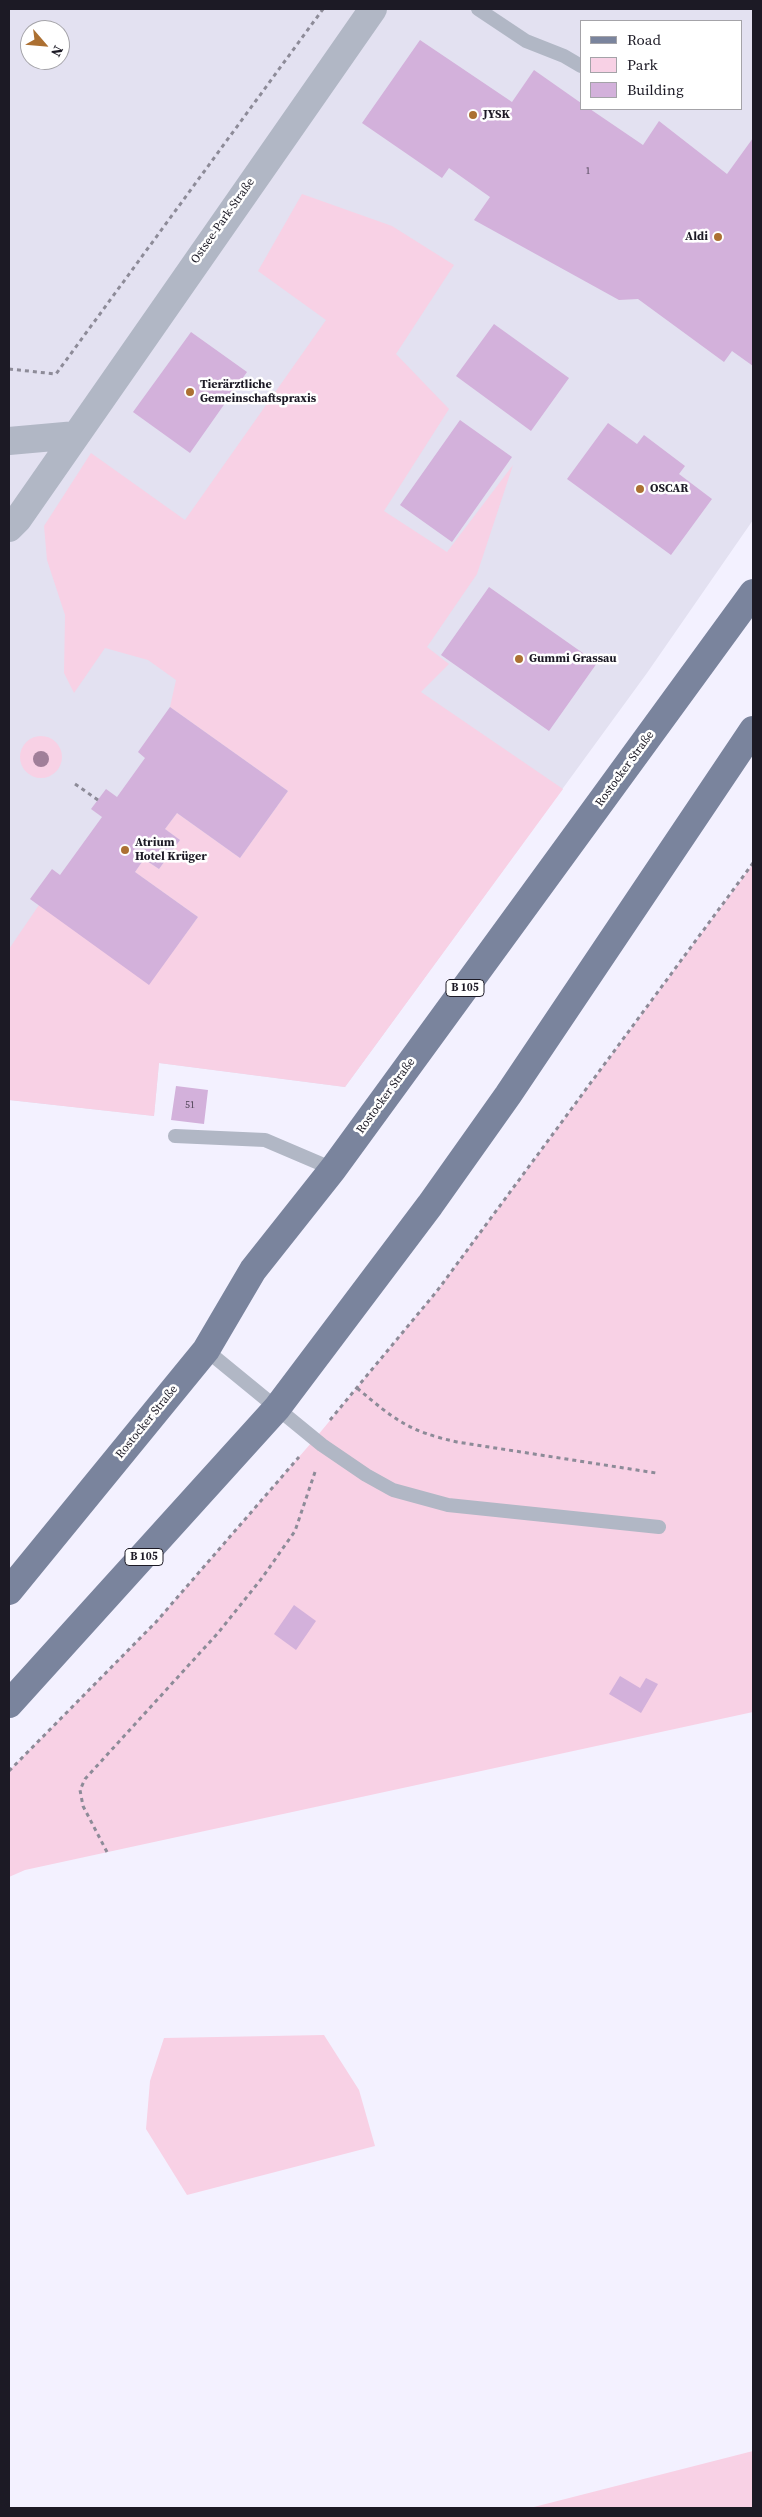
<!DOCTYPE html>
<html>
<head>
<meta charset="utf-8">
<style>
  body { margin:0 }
  #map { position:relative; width:762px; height:2517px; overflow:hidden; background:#f3f1ff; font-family:"Source Serif 4",serif }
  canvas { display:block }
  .frame { position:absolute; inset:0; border:10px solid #1c1a25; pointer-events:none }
  .legend { position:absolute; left:580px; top:20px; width:162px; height:90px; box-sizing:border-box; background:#fff; border:1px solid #a4a3a8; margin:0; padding:6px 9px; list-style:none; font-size:15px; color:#1c1a25 }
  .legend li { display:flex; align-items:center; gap:10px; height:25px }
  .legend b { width:25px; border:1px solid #a4a3a8 }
  .north { position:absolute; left:20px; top:20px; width:50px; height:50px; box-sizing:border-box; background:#fff; border:1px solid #a4a3a8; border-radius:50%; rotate:117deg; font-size:14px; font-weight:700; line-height:20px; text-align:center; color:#1c1a25 }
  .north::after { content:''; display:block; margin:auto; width:18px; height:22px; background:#ac7032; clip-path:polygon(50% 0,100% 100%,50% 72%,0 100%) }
</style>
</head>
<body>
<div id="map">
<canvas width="762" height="2517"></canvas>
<div class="frame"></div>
<ul class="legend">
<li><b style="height:6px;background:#7a849d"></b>Road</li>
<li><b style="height:14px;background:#f8d1e5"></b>Park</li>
<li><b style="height:14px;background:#d3b1db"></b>Building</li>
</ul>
<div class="north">N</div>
</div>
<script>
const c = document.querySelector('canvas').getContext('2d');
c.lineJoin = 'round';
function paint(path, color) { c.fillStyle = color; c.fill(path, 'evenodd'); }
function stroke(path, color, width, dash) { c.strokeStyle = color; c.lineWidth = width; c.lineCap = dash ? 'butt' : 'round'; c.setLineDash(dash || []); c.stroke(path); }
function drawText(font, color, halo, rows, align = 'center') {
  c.font = font + ' "Source Serif 4",serif'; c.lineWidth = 5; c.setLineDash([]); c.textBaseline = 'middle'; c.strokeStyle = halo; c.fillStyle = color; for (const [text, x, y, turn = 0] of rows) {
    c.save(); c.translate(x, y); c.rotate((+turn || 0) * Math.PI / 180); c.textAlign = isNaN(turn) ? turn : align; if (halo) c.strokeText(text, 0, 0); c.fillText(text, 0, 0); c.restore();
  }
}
paint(new Path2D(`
  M9,9H753V520L647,673L345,1087L159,1063L154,1116L9,1100ZM581,21H741V109H581ZM30,30H60V60H30Z`), '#e3e1f1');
paint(new Path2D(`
  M302,194L392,226L454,265L396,354L449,409L384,511L447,552L513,465L477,574L427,647L449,664L421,692L563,789L345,1087L159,1063L154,1116L9,1100V949L39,905L149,984L198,917L135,872L144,859L159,869L180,840L165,829L177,813L240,858L288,791L170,707L176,680L148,660L105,648L74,693L64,673L65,615L47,560L44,526L91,453L185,520L326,320L258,271Z
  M20 757a21 21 0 1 1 42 0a21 21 0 1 1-42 0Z
  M753,864V1712L25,1870L9,1877V1771L156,1622L318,1435L437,1291Z
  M324,2035L359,2090L375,2146L187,2195L146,2129L150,2081L164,2038Z
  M753,2451V2508H530Z`), '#f8d1e5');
paint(new Path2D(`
  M420,40L512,102L534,70L581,103V109H590L643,145L659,121L727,174L753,138V366L732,351L724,362L638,299L619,300L474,220L490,197L449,168L442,178L362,123Z
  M494,324L569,378L531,431L456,376Z
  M191,332L247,372L190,453L133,412Z
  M460,420L512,457L452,542L400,505Z
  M608,423L637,444L644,435L685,466L679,474L712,499L671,555L567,479Z
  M489,587L597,663L549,731L441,655Z
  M170,707L288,791L240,858L177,813L165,829L180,840L159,869L144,859L135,872L198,917L149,985L30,899L52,869L60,875L102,817L91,809L106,789L117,797L145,758L138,752Z
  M176,1086L208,1090L204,1124L171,1120Z
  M294,1605L316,1621L296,1650L274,1634Z
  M620,1676L640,1688L646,1678L658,1684L641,1713L609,1694Z`), '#d3b1db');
stroke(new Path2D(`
  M9,369L56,374L323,9
  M75,784L98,800
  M357,1388C395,1420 408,1431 457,1442L656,1473
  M330,1420L437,1291L753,863
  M9,1771L156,1622L299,1457
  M107,1852L83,1806L80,1790L85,1779L218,1633L262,1578L295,1531L315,1472`), '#8d8b98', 3, [4, 4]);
stroke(new Path2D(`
  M478,9L526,41L564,56L581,66
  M175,1136L265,1140L333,1169
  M206,1350L322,1445L366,1475L393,1490L448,1505L659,1527`), '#b1b7c5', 14);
stroke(new Path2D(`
  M9,441L76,435
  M9,528L18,519L373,9`), '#b1b7c5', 28);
stroke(new Path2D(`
  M9,1591L206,1350L253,1270L333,1169L753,593
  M9,1704L277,1408L430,1205L508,1095L753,730`), '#7a849d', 28);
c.fillStyle = '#a07f99';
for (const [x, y] of [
  [41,759]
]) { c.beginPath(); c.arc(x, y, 8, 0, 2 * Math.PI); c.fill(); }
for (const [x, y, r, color] of [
  [473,115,5,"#ac7032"],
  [718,237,5,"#ac7032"],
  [190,392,5,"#ac7032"],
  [640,489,5,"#ac7032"],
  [519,659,5,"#ac7032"],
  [125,850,5,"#ac7032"]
]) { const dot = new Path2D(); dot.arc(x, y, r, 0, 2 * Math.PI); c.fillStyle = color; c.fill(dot); stroke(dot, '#fff', 2); }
drawText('10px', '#4a4052', null, [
  ["1",588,171],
  ["51",190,1105]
]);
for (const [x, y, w] of [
  [465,988,38],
  [144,1557,38]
]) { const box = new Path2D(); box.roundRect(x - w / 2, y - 8.5, w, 17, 4); c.fillStyle = '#fff'; c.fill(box); stroke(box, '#1c1a25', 1); }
drawText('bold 11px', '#1c1a25', null, [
  ["B 105",465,988],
  ["B 105",144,1557]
]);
drawText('bold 12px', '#1c1a25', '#fff', [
  ["JYSK",483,115],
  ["Aldi",708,237,"right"],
  ["Tierärztliche",200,385],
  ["Gemeinschaftspraxis",200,399],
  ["OSCAR",650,489],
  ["Gummi Grassau",529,659],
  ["Atrium",135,843],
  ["Hotel Krüger",135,857]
], 'left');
drawText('12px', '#1c1a25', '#fff', [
  ["Ostsee-Park-Straße",223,221,-55],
  ["Rostocker Straße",625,769,-54],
  ["Rostocker Straße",386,1096,-54],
  ["Rostocker Straße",147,1422,-51]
]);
</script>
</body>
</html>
